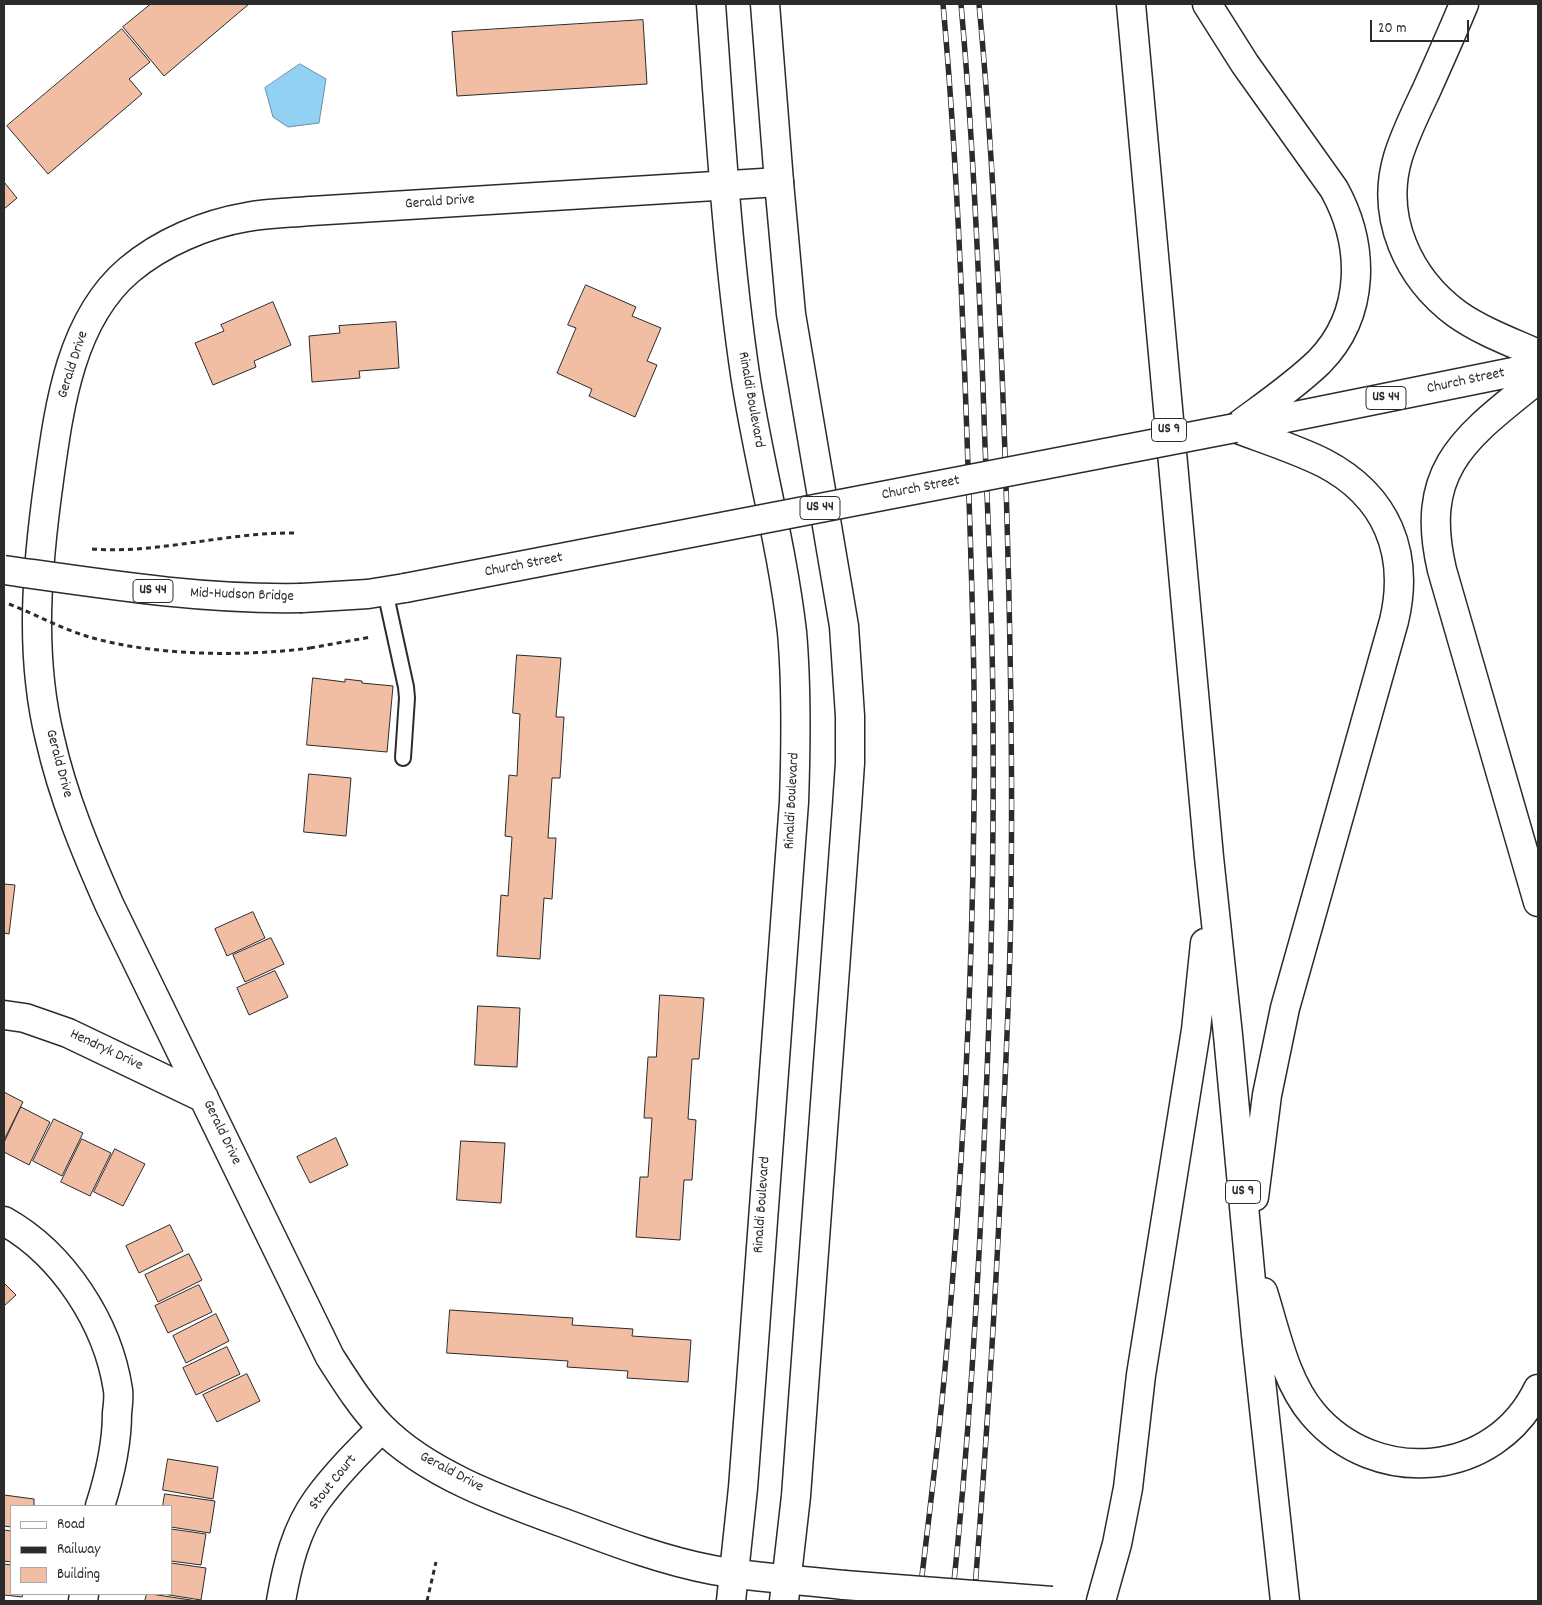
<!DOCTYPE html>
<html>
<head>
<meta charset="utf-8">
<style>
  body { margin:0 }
  #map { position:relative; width:1542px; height:1605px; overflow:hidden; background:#fff; font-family:Dekko,sans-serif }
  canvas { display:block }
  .frame { position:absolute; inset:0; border:5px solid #2b2b2b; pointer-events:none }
  .legend { position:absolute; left:10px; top:1505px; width:162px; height:90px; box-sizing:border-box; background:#fff; border:1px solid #aaa; margin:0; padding:6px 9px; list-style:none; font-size:15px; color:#2b2b2b }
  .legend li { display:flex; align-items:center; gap:10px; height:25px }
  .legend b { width:25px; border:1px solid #aaa }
  .scale { position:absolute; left:1370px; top:20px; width:99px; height:22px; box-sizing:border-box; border:2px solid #2b2b2b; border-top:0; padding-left:6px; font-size:15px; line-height:18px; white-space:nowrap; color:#2b2b2b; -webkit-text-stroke:4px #fff; paint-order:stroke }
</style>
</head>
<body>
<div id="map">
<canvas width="1542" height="1605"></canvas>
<div class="frame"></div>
<ul class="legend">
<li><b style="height:6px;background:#fff"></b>Road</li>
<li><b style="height:6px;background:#2b2b2b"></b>Railway</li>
<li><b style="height:14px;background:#f2bea3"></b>Building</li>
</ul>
<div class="scale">20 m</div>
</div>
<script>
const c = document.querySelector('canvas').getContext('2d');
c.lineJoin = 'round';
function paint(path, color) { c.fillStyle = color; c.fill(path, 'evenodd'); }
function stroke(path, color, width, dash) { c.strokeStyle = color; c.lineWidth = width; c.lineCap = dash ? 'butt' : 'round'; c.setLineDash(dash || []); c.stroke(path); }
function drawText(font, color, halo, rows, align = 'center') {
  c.font = font + ' Dekko,sans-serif'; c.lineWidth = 4.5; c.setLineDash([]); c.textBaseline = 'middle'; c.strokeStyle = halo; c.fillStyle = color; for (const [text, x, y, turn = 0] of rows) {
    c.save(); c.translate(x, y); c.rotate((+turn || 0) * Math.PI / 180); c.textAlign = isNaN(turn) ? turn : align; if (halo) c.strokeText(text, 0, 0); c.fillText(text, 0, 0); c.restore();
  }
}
const water = new Path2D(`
  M300,64L326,79L319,123L288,127L273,117L265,88Z`);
paint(water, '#92d1f3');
stroke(water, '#698fa3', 1);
const building = new Path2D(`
  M151,4H249L164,76L123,27Z
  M643,20L647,84L457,96L452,32Z
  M122,29L150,62L129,79L142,94L48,174L7,126Z
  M4,182L17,198L4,209Z
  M586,285L636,307L632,316L661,328L647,361L657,365L635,417L589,396L592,389L557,373L576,328L568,325Z
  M273,302L291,345L254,361L256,367L213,385L195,343L224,331L221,325Z
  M396,322L399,368L359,371L360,378L312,382L309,336L340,333L339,326Z
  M517,655L561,658L556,717H564L560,778H552L548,838H556L552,899L544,898L540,959L497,956L501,895L508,896L512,837L505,836L509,775L517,776L520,714L513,713Z
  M313,678L345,682V679L362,681V683L393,686L387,752L307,745Z
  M309,774L351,778L346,836L304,832Z
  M4,884L15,885L9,934L4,933Z
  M253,912L265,938L227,956L215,929Z
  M271,938L284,964L245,982L233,955Z
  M275,971L288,997L249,1015L237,988Z
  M660,995L704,998L699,1059H692L688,1119L696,1120L692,1180H684L680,1240L636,1237L640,1177H648L652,1118H644L648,1057H656Z
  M478,1006L520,1008L517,1067L475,1065Z
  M4,1092L23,1102L4,1140Z
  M21,1107L50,1122L29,1165L4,1152V1143Z
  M54,1119L83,1133L62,1176L33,1161Z
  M336,1138L348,1165L310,1183L297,1157Z
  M82,1139L111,1153L90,1196L61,1182Z
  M461,1141L505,1143L501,1203L457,1200Z
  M115,1149L145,1164L123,1206L94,1192Z
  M170,1225L183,1251L139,1273L126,1246Z
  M189,1254L202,1280L158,1302L145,1275Z
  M4,1283L16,1295L4,1306Z
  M199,1285L212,1312L168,1333L155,1306Z
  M450,1310L573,1318L572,1325L633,1329L632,1336L691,1340L688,1382L627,1378L628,1371L567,1367L568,1361L447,1353Z
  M216,1314L229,1341L186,1363L173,1336Z
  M227,1347L240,1374L196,1395L183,1368Z
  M247,1374L260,1401L217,1422L203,1395Z
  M168,1459L218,1467L213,1499L163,1490Z
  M165,1494L215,1501L210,1533L171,1527V1506H163Z
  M4,1495L34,1499V1506H11V1527L4,1526Z
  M171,1529L206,1534L201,1565L171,1561Z
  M4,1530L11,1531V1562L4,1561Z
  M171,1563L206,1568L201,1600L163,1594H171Z
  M4,1564L11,1565V1594H23L22,1597L4,1595Z
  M147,1594H151L197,1601H145Z`);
paint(building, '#f2bea3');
stroke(building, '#2b2b2b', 1);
const lane = new Path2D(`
  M385,591L406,687L407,698L403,758`);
const street = new Path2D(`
  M779,182L311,211C290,213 268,213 247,217C205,224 161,243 129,270C70,320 59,408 49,480C37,566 29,654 50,739C63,797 86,852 110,906L330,1357C346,1382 361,1406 381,1427C429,1476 509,1503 572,1526C617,1543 665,1561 713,1570C756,1578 801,1580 844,1585
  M4,1015L25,1018L68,1033L204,1098
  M4,1221C63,1254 108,1323 118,1390C119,1397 118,1405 117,1413C117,1445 110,1475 100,1506
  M83,1601L84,1594
  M281,1601C287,1566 296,1529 317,1500C336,1474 359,1451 382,1428`);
const secondary = new Path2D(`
  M711,4C720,127 727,251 745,374C758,460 782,545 792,632C797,689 796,745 794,802L750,1396L743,1488L731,1601
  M765,4L779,182L791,314L844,626L850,716V763L847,807L803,1400L796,1496L784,1601`);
const highway = new Path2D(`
  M1131,4L1209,857L1228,1035L1256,1335L1285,1601
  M1207,4L1245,64L1334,189C1365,245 1366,314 1319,362C1293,387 1263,407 1235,428
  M1464,4C1452,33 1439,62 1426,91C1416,112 1405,134 1398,157C1380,217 1408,278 1457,314C1481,331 1511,342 1538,354
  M1538,379C1466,437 1418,468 1442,570L1538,902
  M1241,427L1538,367
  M1235,428C1264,439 1296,449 1324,463C1387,496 1410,553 1394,621L1285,1008L1267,1095L1254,1197
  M302,598L368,594L405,588
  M1263,1292C1276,1333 1285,1381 1313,1414C1376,1488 1495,1478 1538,1389
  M1101,1601L1117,1544L1128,1488L1141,1375L1196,1030L1205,943`);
stroke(lane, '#2b2b2b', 18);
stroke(street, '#2b2b2b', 31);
stroke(secondary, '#2b2b2b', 31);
stroke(highway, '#2b2b2b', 31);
stroke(new Path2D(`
  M310,648L371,637
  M427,1601L436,1562`), '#2b2b2b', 3, [5, 4]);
stroke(lane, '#fff', 14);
stroke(street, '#fff', 28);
stroke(secondary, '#fff', 28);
stroke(highway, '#fff', 28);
const rail = new Path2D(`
  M919,1601C928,1524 938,1447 945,1369C962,1183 972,995 974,807C976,684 971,561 967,437C962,293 956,148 943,4
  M952,1601C969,1441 979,1281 985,1120C991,989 994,858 993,726C993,633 989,539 985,445C980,298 974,151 961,4
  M974,1601C987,1436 998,1270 1004,1104C1007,1032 1011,959 1011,887C1013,753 1010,619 1006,485C1001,325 994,164 979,4`);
stroke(rail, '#2b2b2b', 5.5);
stroke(rail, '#fff', 4, [11]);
const streetBridge = new Path2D(`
  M844,1585L1052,1601`);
const highwayBridge = new Path2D(`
  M4,570C103,584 202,600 302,598
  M405,588L1235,428`);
stroke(streetBridge, '#2b2b2b', 31, []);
stroke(highwayBridge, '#2b2b2b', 31, []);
stroke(new Path2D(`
  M92,549C160,554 226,532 295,533
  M9,604C35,614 60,628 86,636C152,656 242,657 310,648`), '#2b2b2b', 3, [5, 4]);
stroke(streetBridge, '#fff', 28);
stroke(highwayBridge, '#fff', 28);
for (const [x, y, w] of [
  [1386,398,40],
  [1169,430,35],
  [820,508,40],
  [153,591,40],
  [1243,1192,35]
]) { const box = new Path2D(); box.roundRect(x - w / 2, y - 11.5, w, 23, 4); c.fillStyle = '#fff'; c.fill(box); stroke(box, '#2b2b2b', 1); }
drawText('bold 14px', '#2b2b2b', null, [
  ["US 44",1386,398],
  ["US 9",1169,430],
  ["US 44",820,508],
  ["US 44",153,591],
  ["US 9",1243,1192]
]);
drawText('15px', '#2b2b2b', '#fff', [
  ["Gerald Drive",440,203,-4],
  ["Gerald Drive",74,365,-72],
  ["Church Street",1466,382,-12],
  ["Rinaldi Boulevard",750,400,80],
  ["Church Street",921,489,-11],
  ["Church Street",524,566,-11],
  ["Mid-Hudson Bridge",242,596,2],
  ["Gerald Drive",58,764,75],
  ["Rinaldi Boulevard",793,801,-87],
  ["Hendryk Drive",106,1051,25],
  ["Gerald Drive",221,1133,64],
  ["Rinaldi Boulevard",763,1205,-86],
  ["Gerald Drive",451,1473,28],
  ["Stout Court",334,1483,-51]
]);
</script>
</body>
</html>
